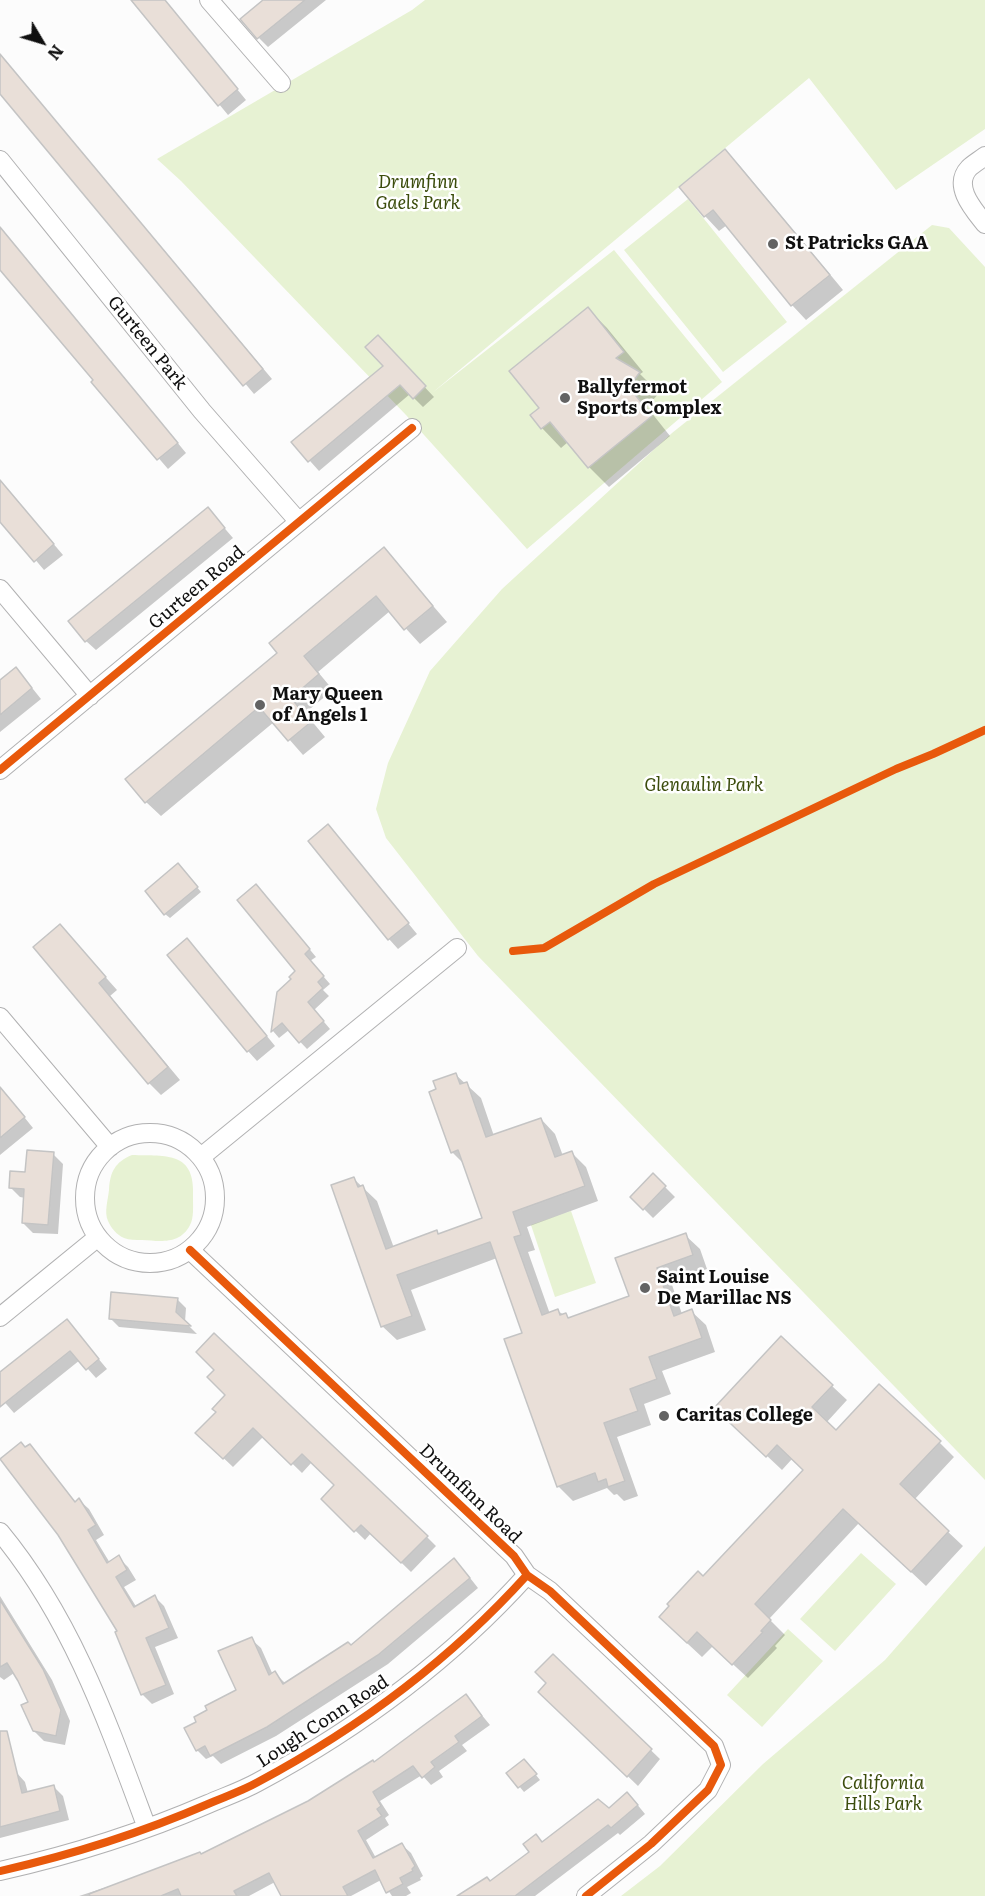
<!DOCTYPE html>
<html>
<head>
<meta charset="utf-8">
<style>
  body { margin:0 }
  #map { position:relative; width:985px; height:1896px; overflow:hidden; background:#fcfcfc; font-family:Literata,serif }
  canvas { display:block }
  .north { position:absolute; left:12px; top:12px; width:60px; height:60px; -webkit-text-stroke:4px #fff; paint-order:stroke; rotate:128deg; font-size:16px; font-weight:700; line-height:24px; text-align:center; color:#101010 }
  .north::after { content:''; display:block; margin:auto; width:21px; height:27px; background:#101010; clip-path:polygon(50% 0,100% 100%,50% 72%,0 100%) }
</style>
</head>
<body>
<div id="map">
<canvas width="985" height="1896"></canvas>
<div class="north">N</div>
</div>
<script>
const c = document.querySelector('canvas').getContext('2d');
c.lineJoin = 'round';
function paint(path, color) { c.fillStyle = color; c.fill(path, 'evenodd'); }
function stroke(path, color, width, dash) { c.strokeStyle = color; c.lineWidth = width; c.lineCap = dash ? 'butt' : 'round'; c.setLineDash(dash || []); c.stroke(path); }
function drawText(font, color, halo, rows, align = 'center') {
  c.font = font + ' Literata,serif'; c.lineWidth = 5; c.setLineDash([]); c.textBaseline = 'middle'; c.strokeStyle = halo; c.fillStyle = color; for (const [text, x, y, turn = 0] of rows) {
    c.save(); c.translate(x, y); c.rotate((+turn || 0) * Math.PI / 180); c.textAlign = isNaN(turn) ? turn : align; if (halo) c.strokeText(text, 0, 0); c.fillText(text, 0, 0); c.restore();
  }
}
paint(new Path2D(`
  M425,0H985V129L896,190L809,78L432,393L614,250L722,382L527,549L406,415L181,181L157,159L412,10Z
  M688,199L787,322L723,372L624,250Z
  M932,225L949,228L985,267V1480L478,956L386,838L376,809L388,763L430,671L502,589L672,433Z
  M132,1155C167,1156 196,1151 193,1198C193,1206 194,1218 190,1225C180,1245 160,1241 142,1240C136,1240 129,1240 124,1238C117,1235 111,1228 108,1221C104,1212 108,1200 109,1190C110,1172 115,1162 132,1155Z
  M571,1211L596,1283L555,1297L531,1225Z
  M985,1546V1896H621L660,1866L763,1764L885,1660Z
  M861,1553L896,1584L835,1651L800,1619Z
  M788,1629L823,1661L762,1727L727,1695Z`), '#e7f2d3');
paint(new Path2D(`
  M133,0H164L246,100L228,115Z
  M266,0H326L268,47L259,38Z
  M0,55L272,379L254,394L0,92Z
  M725,151L740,166L843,290L806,320L792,305L727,225L719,231L705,216Z
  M0,227L186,453L168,469L93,382L96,380L0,266Z
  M588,309L607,328L643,372L640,374L659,393L647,407L670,436L609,487L589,467L568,442L561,448L542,428L541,408Z
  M387,347L434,397L423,407L410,394L319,471L293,442L385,367Z
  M0,481L63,555L44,570L0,518Z
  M208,509L233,538L96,650L86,641Z
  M384,549L447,622L420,644L390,611L318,672L333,690L305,713L325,737L303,755L274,722L161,816L146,802L279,653Z
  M25,679L41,699L0,732V682Z
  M328,826L417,934L398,949L389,939Z
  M183,870L201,892L170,918L165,914Z
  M263,893L316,957L310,961L330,984L323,990L329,996L314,1010L330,1029L307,1049L289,1030L279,1038L273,1031L278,993L293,980L298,972Z
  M60,926L117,990L110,996L180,1080L161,1095L149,1083Z
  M197,950L275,1046L257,1061L248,1051Z
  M456,1075L481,1098L494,1136L541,1119L555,1134L563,1156L572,1153L586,1167L598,1201L527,1227L535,1250L528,1252L550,1314L558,1311L570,1319L631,1297L685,1235L700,1249L707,1269L671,1282L682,1314L691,1311L706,1325L715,1352L662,1371L671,1394L644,1404L651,1425L617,1437L638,1496L624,1501L617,1494L614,1495L607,1488L573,1501L558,1486L524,1334L497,1258L411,1290L426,1330L397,1340L382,1326L354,1179L377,1201L394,1248L436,1232L439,1235L484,1219L464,1164L452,1152Z
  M0,1087L33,1128L0,1155Z
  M53,1154L63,1164L58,1234L33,1233L23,1223L25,1198L20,1197L10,1187Z
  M653,1175L675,1197L653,1218L632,1197Z
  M177,1299L186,1308L185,1322L197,1334L119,1327L110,1318Z
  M67,1321L107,1369L96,1378L80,1360L14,1413L0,1397V1375Z
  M832,1386L847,1400L826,1423L836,1432L939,1442L954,1457L914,1500L963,1546L926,1586L859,1523L769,1619L785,1635L775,1646L777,1648L748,1678L713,1646L702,1657L675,1632L704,1578L805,1470L792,1459L782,1470L731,1422Z
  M227,1395L427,1537L436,1546L411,1572L371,1533L365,1540L323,1499L336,1485L312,1462L302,1473L264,1436L233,1467L197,1433L218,1412Z
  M30,1446L76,1503L79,1500L89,1509L104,1535L96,1540L110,1563L118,1557L128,1567L136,1580L124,1587L137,1608L155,1597L164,1606L178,1638L155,1647L174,1694L152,1704L142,1694L120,1632L26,1449Z
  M463,1569L478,1588L388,1664L276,1736L221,1764L213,1756L206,1759L197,1750L198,1722L238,1691L251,1639L261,1648L273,1675L275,1673L286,1684L351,1647Z
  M0,1596L52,1680L70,1721L65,1745L44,1741L34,1731L30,1703L14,1673L4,1680L0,1677Z
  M553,1656L660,1759L638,1786L540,1692L548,1683Z
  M466,1696L490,1725L462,1745L467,1751L439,1771L443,1777L431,1785L422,1775L380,1801L389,1815L385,1818L389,1825L366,1840L376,1858L402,1845L411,1853L423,1876L420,1878L421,1880L407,1887L411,1893L406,1896H392L381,1880L351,1896H282L275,1882L249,1896H79L202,1856L308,1803L374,1764Z
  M528,1765L540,1780L524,1792L508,1773Z
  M16,1772L25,1782L28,1793L53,1786L63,1796L69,1820L0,1838V1776Z
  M636,1803L645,1814L620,1835L618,1833L535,1896H460L491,1883L531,1852L536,1836L543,1843L609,1810Z`), '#0003');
const building = new Path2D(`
  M131,0H165L238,89L218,106Z
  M263,0H305L257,39L240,19Z
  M0,54L263,369L243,386L0,94Z
  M725,149L830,275L791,306L713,210L704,217L679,187Z
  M0,227L178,443L157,460L91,382L93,380L0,270Z
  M588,307L624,352L616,358L640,372L629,387L652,416L588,468L550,422L541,429L530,415L539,408L509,371Z
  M378,335L426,386L413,399L400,385L308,462L291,442L383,366L365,347Z
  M0,480L54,544L34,562L0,522Z
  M208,507L225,528L85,642L68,621Z
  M384,547L433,606L404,630L376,596L304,656L319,674L291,698L311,722L288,741L259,707L145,803L125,779L277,653L269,643Z
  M16,667L32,688L0,715V680Z
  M328,824L409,923L388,940L308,841Z
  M178,863L198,887L164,915L145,891Z
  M256,884L310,949L305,954L324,976L318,982L323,988L308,1002L324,1021L299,1043L282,1023L271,1032L277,992L291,979L289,977L295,971L237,900Z
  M60,924L106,977L99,983L168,1067L148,1084L33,947Z
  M187,938L267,1036L247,1052L167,955Z
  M456,1073L460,1084L467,1082L486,1137L541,1118L555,1157L572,1151L585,1186L513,1212L521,1235L514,1237L542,1315L558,1309L560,1315L566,1313L568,1318L629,1296L615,1258L686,1233L693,1255L657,1268L674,1316L692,1309L702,1338L649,1357L657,1379L630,1389L638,1411L604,1423L625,1481L608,1487L606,1479L598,1482L595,1473L557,1487L504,1339L522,1333L490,1242L397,1275L412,1316L381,1327L331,1185L354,1177L358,1187L363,1185L386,1249L437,1230L438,1234L482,1218L458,1150L451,1153L429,1092L436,1089L433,1081Z
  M0,1087L25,1117L0,1138Z
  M27,1150L54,1152L48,1225L22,1223L24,1189L9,1188L10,1171L25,1172Z
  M653,1173L666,1186L643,1210L630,1197Z
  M111,1292L178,1298L176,1312L191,1326L109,1319Z
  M67,1319L99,1359L86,1370L70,1351L0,1407V1372Z
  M214,1333L428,1536L401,1563L361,1525L354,1532L321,1499L334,1485L302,1454L291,1465L253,1428L223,1459L195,1433L216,1412L212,1409L225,1395L207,1377L214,1370L196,1352Z
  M781,1336L833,1385L812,1407L836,1430L879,1384L941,1441L900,1484L949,1531L911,1572L843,1509L755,1604L771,1620L761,1631L763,1632L732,1665L697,1632L687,1643L659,1617L669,1606L667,1604L698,1571L703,1576L803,1470L777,1445L766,1457L714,1408Z
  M21,1442L25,1447L30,1444L75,1502L79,1498L96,1525L88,1530L107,1563L119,1555L127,1570L116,1577L134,1607L155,1595L169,1628L146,1638L166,1685L141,1695L115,1632L117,1631L58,1535L0,1459Z
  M454,1558L470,1578L378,1655L267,1727L210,1756L205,1746L196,1751L184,1728L196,1722L194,1717L207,1710L205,1706L236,1690L218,1651L252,1637L269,1675L275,1671L283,1684L348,1642L351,1645Z
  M0,1600L43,1669L61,1710L56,1736L33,1731L21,1705L28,1702L18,1681L7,1663L0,1667Z
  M553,1654L652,1749L627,1777L538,1692L546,1683L535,1672Z
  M466,1694L482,1716L455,1736L459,1742L431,1762L435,1767L422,1778L413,1766L373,1792L381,1806L377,1809L382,1816L358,1831L373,1858L402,1843L415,1866L412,1869L413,1871L400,1878L403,1884L386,1893L375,1870L343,1887L348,1896H281L269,1873L234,1891L237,1896H181L178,1889L161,1896H90L89,1894L200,1852L201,1854L308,1801L373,1760L374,1762Z
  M0,1731H7L22,1793L54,1785L60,1811L0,1827Z
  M524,1759L537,1774L518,1788L506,1773Z
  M627,1792L638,1805L611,1828L608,1825L515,1896H457L487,1877L490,1881L529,1852L523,1844L536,1834L542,1842L598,1799L609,1808Z`);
paint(building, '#e9dfd8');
stroke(building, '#c4c4c4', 1.5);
const street = new Path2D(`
  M209,0L281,83
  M985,156C980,160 973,164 969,168C952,186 974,210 985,224
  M0,160L202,411L299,522
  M0,589L90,696
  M0,770L412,428
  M0,1017L110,1147
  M85 1198a65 65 0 1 1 130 0a65 65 0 1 1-130 0Z
  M201,1157L457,948
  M190,1250L514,1556L527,1575L550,1591L714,1746L721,1765L708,1790L651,1844L586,1896
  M0,1317L98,1237
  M0,1532C72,1619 108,1723 147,1828
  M0,1871C71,1855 141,1833 208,1804C224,1797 242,1791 258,1782C357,1729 451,1659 527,1575`);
stroke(street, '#b1b1b2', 20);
stroke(street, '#fff', 18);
stroke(new Path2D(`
  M0,770L412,428
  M513,951L544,948L654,884L896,769L933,754L985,730
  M190,1250L514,1556L527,1575L550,1591L714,1746L721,1765L708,1790L651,1844L586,1896
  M0,1871C71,1855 141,1833 208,1804C224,1797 242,1791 258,1782C357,1729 451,1659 527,1575`), '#e8590c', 8);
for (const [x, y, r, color] of [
  [773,244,6,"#636363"],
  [565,398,6,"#636363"],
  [260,705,6,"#636363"],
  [645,1288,6,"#636363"],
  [664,1416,6,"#636363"]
]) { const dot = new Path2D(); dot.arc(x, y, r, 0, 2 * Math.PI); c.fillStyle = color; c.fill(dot); stroke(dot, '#fff', 2); }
drawText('italic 18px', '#3c4d0d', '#fff', [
  ["Drumfinn",418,183],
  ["Gaels Park",418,204],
  ["Glenaulin Park",704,786],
  ["California",883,1784],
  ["Hills Park",883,1805]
]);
drawText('bold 18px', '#101010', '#fff', [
  ["St Patricks GAA",785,244],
  ["Ballyfermot",577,388],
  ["Sports Complex",577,409],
  ["Mary Queen",272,695],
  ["of Angels 1",272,716],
  ["Saint Louise",657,1278],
  ["De Marillac NS",657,1299],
  ["Caritas College",676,1416]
], 'left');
drawText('18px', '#101010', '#fff', [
  ["Gurteen Park",147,343,51],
  ["Gurteen Road",197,588,-40],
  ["Drumfinn Road",470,1494,44],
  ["Lough Conn Road",323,1722,-33]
]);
</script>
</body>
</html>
